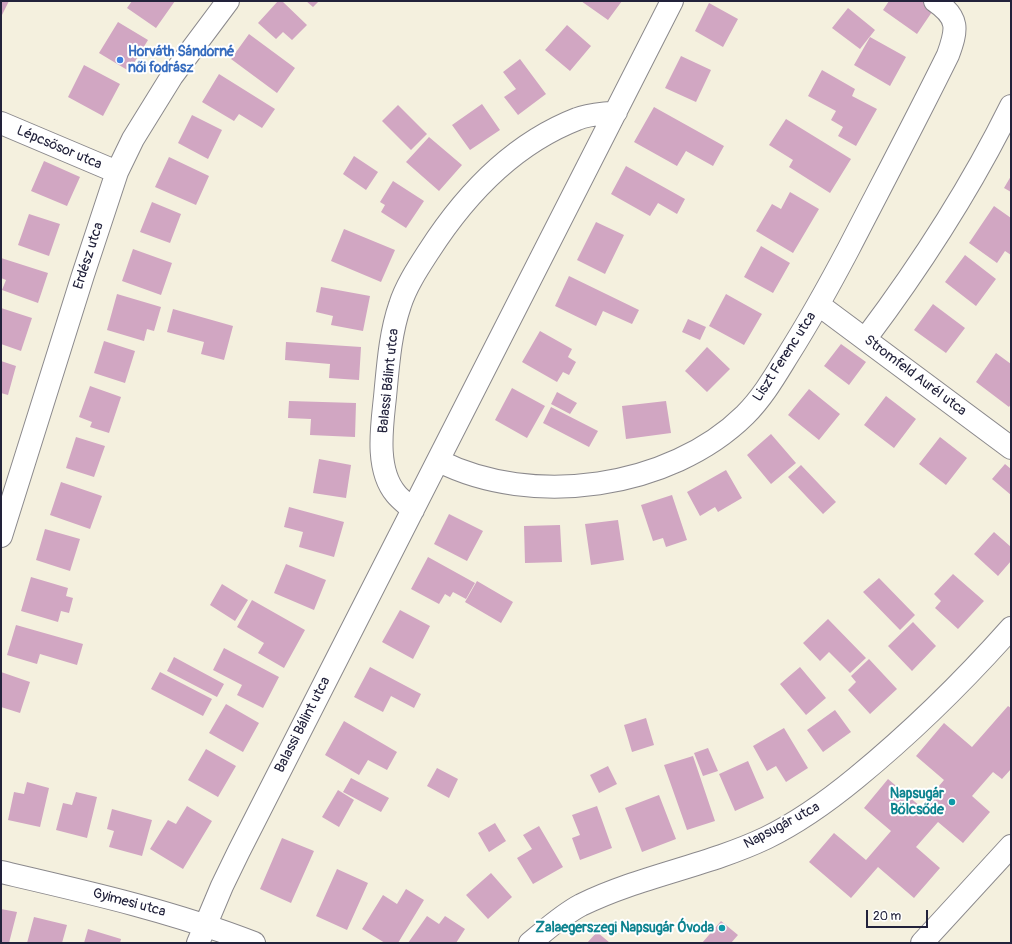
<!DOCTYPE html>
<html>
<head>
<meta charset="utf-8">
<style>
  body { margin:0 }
  #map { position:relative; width:1012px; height:944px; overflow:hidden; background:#f4f0de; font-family:Pangolin,sans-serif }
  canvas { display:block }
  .frame { position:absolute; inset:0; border:2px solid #22223b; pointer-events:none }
  .scale { position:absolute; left:866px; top:910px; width:62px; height:18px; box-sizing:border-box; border:2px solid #22223b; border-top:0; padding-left:5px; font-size:12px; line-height:14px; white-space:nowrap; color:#22223b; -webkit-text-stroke:3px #fff; paint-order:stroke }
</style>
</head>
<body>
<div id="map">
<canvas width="1012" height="944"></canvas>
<div class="frame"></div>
<div class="scale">20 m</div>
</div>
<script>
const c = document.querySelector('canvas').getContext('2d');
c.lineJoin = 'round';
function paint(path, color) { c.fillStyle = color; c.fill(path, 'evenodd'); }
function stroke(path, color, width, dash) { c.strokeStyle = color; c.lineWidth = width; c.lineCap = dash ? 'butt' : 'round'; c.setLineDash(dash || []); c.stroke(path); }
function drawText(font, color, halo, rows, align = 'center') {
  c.font = font + ' Pangolin,sans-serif'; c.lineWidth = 4; c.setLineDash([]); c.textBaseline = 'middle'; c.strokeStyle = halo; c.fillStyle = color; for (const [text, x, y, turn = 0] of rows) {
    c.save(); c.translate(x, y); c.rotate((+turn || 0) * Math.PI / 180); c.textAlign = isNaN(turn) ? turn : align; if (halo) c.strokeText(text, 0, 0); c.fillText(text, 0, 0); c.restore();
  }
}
paint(new Path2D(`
  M1,1H9L1,17Z
  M132,1H175L156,28L127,8Z
  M278,1H282L307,25L292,40L283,32L276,39L258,23Z
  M306,1H319L313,7Z
  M581,1H622L608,20Z
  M889,1H928L936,6L917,34L883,10Z
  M709,3L738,19L723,47L695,31Z
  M848,8L875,30L860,49L832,28Z
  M118,22L148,40L129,71L99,53Z
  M567,25L591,46L570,71L545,50Z
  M249,34L295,68L277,93L231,59Z
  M870,37L906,57L890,86L854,65Z
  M681,56L711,70L696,102L665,88Z
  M520,59L546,94L518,115L504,97L516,89L503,72Z
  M84,65L120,84L103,116L68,97Z
  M822,70L855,89L852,96L877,109L856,146L838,136L843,127L831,120L836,111L808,96Z
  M219,74L275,109L262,128L239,114L234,121L202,102Z
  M482,104L500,130L470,150L452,125Z
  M398,105L427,134L411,150L382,121Z
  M654,107L724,146L713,166L686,151L677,166L634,142Z
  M192,115L222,130L208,159L178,143Z
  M786,119L851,159L830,193L789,167L793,160L769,145Z
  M429,137L462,165L439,191L406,162Z
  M354,156L378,172L366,190L343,174Z
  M169,157L209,176L196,205L155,187Z
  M44,161L80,177L67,206L31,191Z
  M626,166L685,199L677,214L658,203L650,216L611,194Z
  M1011,176V192L1004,188Z
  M393,181L424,201L406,228L381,212L385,205L380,202Z
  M790,192L819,209L793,253L756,231L772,204L781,209Z
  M152,202L181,214L170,243L140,232Z
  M994,206L1011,218V255L1005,251L997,263L969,243Z
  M29,214L60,224L49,256L18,245Z
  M596,222L624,235L605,274L577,260Z
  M344,229L395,250L381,282L331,261Z
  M761,246L790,263L773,293L744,277Z
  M133,249L172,263L161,295L122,281Z
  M965,255L996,279L976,306L945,282Z
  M1,258L48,273L38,303L2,290L6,280L1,278Z
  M569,276L639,310L632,324L603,311L596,326L555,306Z
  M321,287L370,296L363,331L331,325L333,316L316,312Z
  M117,294L161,307L154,331L147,329L144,341L107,330Z
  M726,294L762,314L744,345L709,326Z
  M933,304L965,328L946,353L914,330Z
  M1,308L32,318L21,351L1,344Z
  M173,309L233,326L224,360L201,354L204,342L167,332Z
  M688,319L706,327L700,340L682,332Z
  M540,331L572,349L568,357L576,362L569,375L563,372L557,382L522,362Z
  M104,341L135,351L125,383L94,373Z
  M286,342L361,347L359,380L329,378L330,364L285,360Z
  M841,344L866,362L849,385L824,366Z
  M707,347L730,369L707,392L685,371Z
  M996,353L1011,364V404L1009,407L976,382Z
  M1,361L16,366L8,395L1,393Z
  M90,386L121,397L109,433L90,427L92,422L79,417Z
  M512,388L545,406L527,438L495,420Z
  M809,389L840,414L819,440L788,415Z
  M557,392L577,403L570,414L551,404Z
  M886,396L916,419L894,448L864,425Z
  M289,401L356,403L355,437L310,435L311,419L288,418Z
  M666,401L671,433L626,439L622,406Z
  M551,407L598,431L589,447L543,423Z
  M771,434L796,463L771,484L747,455Z
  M76,437L105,446L94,477L66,468Z
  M940,437L967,458L946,485L919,464Z
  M319,459L351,465L346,498L313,493Z
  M1005,464L1011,469V495L992,479Z
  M801,465L836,502L823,514L788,477Z
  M726,470L742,498L718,512L715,507L700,516L687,492Z
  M61,482L102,496L90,529L50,515Z
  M672,495L687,540L666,547L663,538L653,541L641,505Z
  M289,507L344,522L334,557L299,547L303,532L284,527Z
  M449,514L483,531L467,561L434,544Z
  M618,520L624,560L591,565L585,524Z
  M560,525L562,562L525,563L524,526Z
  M45,529L80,539L70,571L36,560Z
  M994,532L1011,547V561L998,576L974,554Z
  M428,557L475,583L466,599L453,592L450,597L445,594L439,604L411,589Z
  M286,564L326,580L314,610L274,593Z
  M953,574L984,601L958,629L935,608L941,601L934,594Z
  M31,577L68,588L66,596L73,598L69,613L61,611L58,622L21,611Z
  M879,578L915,615L900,630L863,592Z
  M477,581L513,602L501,623L465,602Z
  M222,584L248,600L235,621L210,605Z
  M252,600L305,630L284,668L258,653L264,643L237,627Z
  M400,610L430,626L413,659L382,642Z
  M828,619L866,658L850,673L829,652L820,661L803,643Z
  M913,622L936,646L912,671L888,646Z
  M16,625L83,644L77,665L40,654L37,664L7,655Z
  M224,648L279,677L263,708L237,695L242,685L213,670Z
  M174,657L224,684L217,697L167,671Z
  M869,659L897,689L870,714L848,690L856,682L851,676Z
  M370,667L421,694L414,708L391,696L383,712L354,697Z
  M800,667L826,698L806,715L780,684Z
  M1,672L30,682L20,713L1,707Z
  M160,672L212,699L203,716L151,689Z
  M226,704L259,723L243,752L209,733Z
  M1008,706L1011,708V769L1002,779L993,772L972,796L990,812L963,843L938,822L916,847L940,868L914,898L878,867L851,898L809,862L834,833L866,860L891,831L864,808L888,779L921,807L944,780L916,756L944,723L972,747Z
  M835,710L851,732L823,752L807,730Z
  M646,718L654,745L632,752L624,725Z
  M344,721L397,752L387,770L368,760L359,775L325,755Z
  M784,728L808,768L786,782L776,766L767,771L753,746Z
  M708,748L718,771L703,776L694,753Z
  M206,749L236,766L218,797L188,780Z
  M693,756L715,821L687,830L664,765Z
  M748,761L764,798L735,811L719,774Z
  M608,766L617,784L599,793L590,775Z
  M437,768L458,779L449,798L427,786Z
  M351,778L389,798L381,812L343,792Z
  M27,782L49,788L40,827L8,820L14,792L24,794Z
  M338,790L354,800L339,827L322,817Z
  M76,792L97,797L87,838L56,830L63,803L72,805Z
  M659,795L676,839L642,852L625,808Z
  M187,806L212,821L183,869L150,849L168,820L176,824Z
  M597,806L612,848L580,860L572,838L580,835L572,815Z
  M112,809L152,820L142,856L109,847L114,831L107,829Z
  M495,823L506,841L489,852L478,833Z
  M539,826L563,867L533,884L517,858L532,849L523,835Z
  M282,838L314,851L291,903L260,889Z
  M337,869L368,883L347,930L316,916Z
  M491,873L512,897L488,919L466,895Z
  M406,889L424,900L398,943H385L362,929L383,895L397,904Z
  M1,909L17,912L9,943H1Z
  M427,916L439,924L445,916L465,929L456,943H408Z
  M34,917L67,925L62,943H27Z
  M721,921L738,935L731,943H702Z
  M88,929L121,939L120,943H84Z
  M597,932L610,943H587Z`), '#d1a6c2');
const minor = new Path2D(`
  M1,123L117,172
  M819,305L1011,448
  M866,338C920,266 971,187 1011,106
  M439,461C532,508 670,489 745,415C763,397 775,376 788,355C810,320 830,284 849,248C882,184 916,120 948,55C957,30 960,18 935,1
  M413,510C408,505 401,500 396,494C375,469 382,426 385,397C388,366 390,334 400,305C406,286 418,268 429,251C465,195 513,144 577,119C589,114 603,114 616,112
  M1,536L83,275L117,172L133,139L172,76L228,1
  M1,872C87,892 172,911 254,943
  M198,943L222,886L239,851L672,1
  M530,943C546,930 562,915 581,905C640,876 707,866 766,838C799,822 828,801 856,778C912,732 963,682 1011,628
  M922,943L1011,846`);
stroke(minor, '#8b898c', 24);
stroke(minor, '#fff', 22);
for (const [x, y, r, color] of [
  [120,60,4,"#3f7fe0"],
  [952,802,4,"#0f9aa8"],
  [722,928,4,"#0f9aa8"]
]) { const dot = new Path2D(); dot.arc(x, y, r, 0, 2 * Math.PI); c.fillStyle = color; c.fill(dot); stroke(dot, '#fff', 1.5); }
drawText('bold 14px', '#366cbe', '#fff', [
  ["Horváth Sándorné",128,52],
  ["női fodrász",128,68]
], 'left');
drawText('14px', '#22223b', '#fff', [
  ["Lépcsősor utca",59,148,23],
  ["Erdész utca",89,256,-72],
  ["Liszt Ferenc utca",785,357,-57],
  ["Stromfeld Aurél utca",915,376,37],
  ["Balassi Bálint utca",389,381,-84],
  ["Balassi Bálint utca",303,725,-63],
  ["Napsugár utca",782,826,-28],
  ["Gyimesi utca",129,903,15]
]);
drawText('bold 14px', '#0d838f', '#fff', [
  ["Napsugár",944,794],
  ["Bölcsőde",944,810],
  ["Zalaegerszegi Napsugár Óvoda",714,928]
], 'right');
</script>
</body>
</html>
